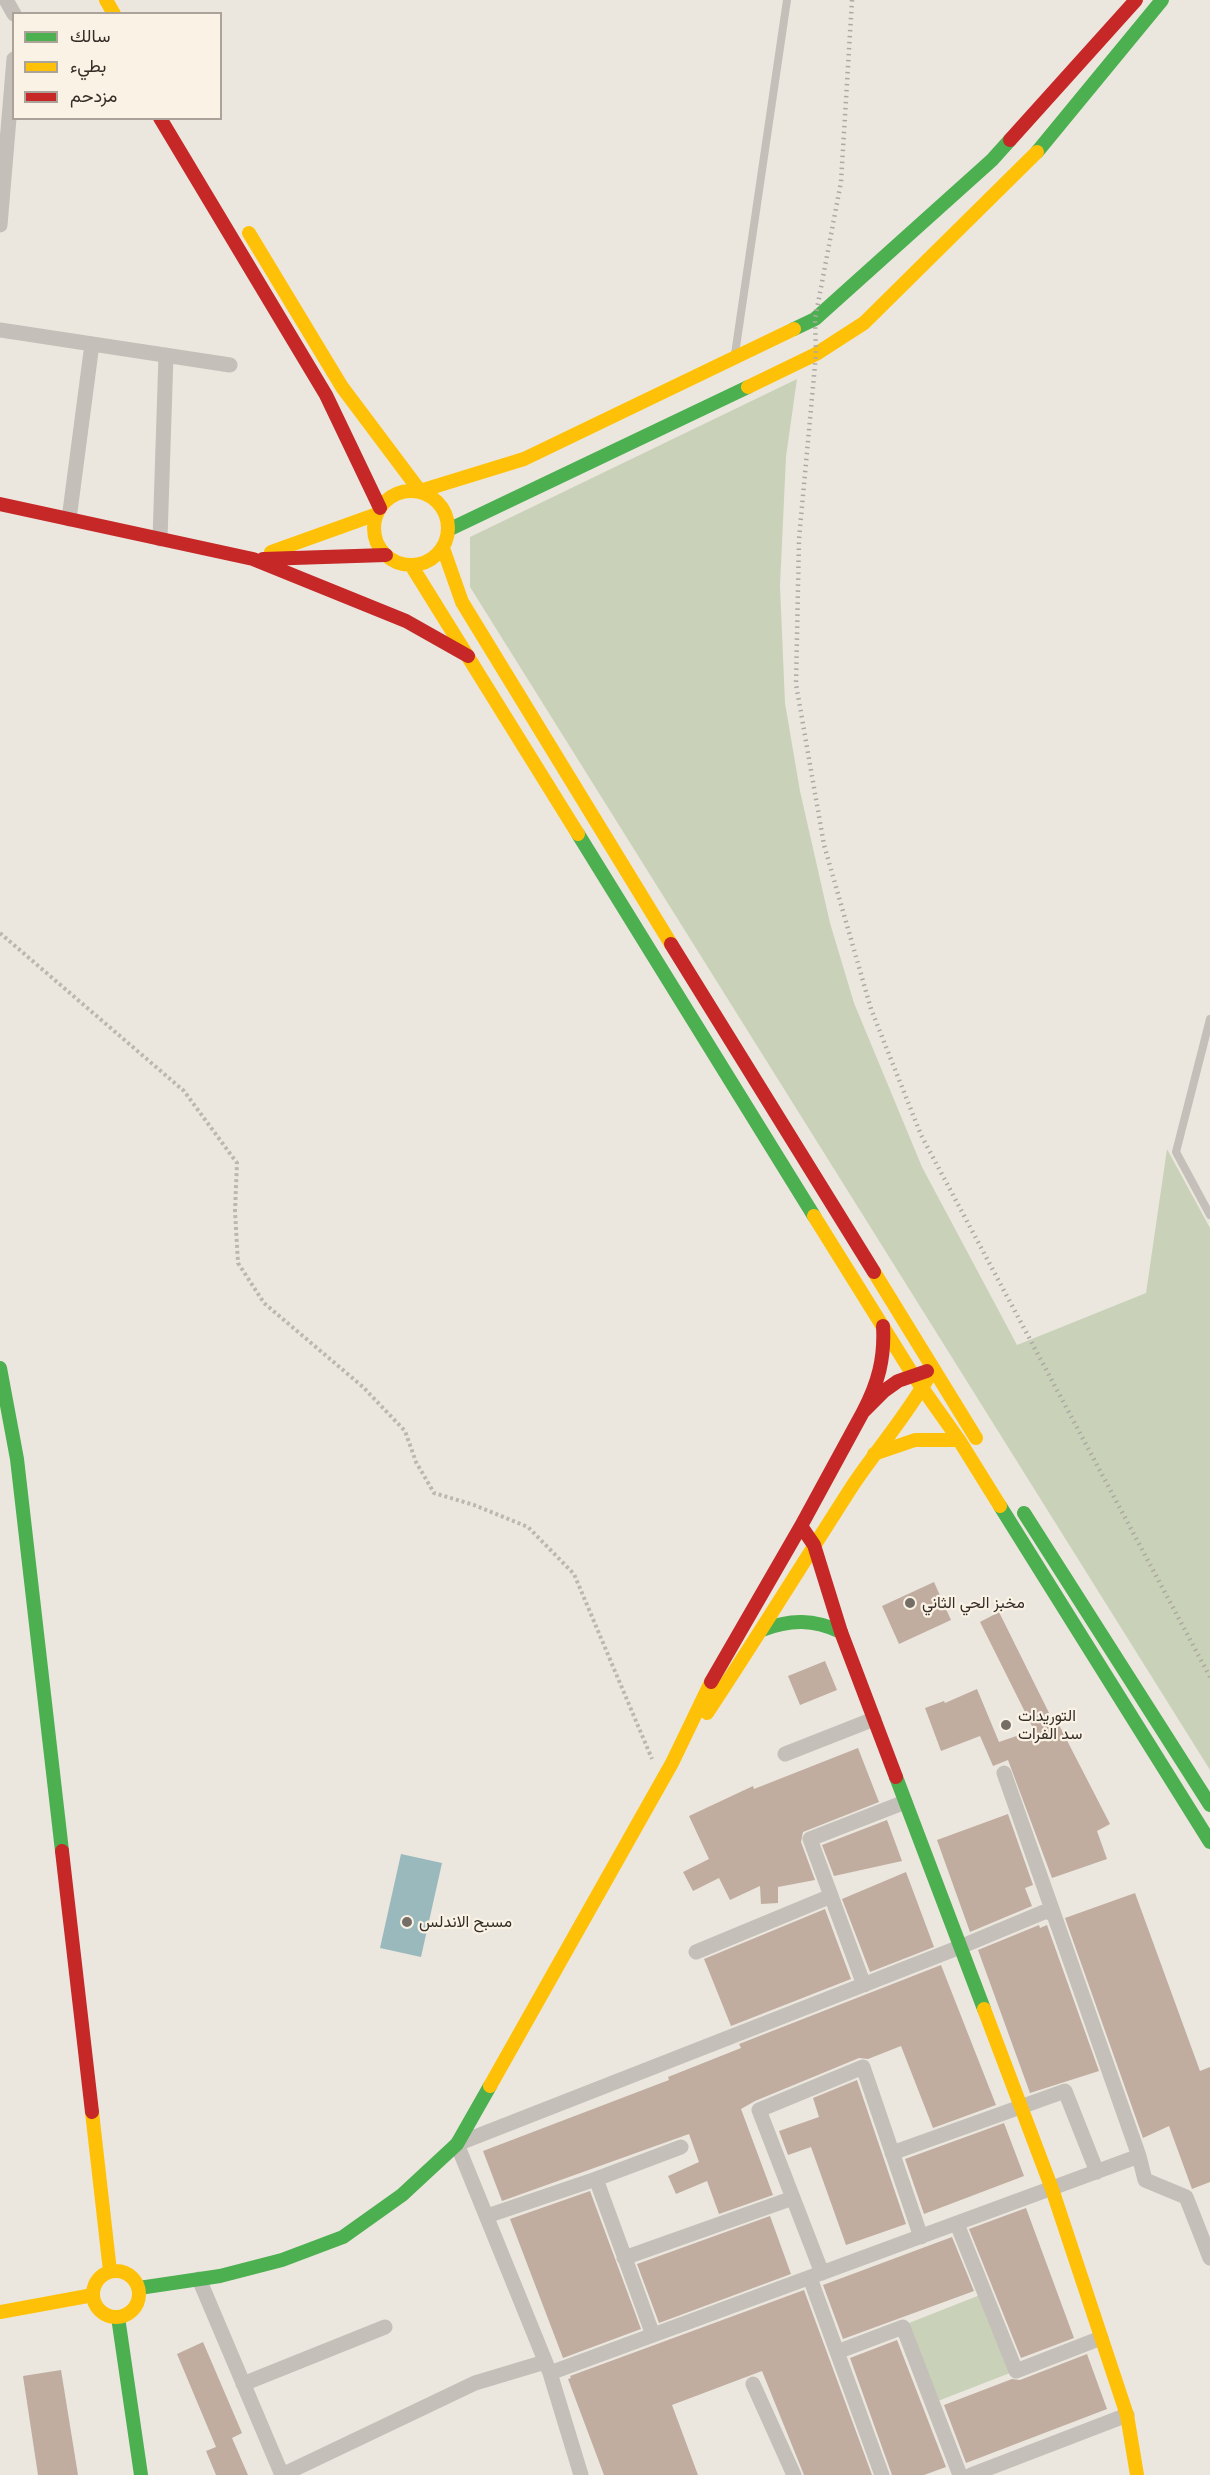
<!DOCTYPE html>
<html>
<head>
<meta charset="utf-8">
<style>
  body { margin:0 }
  #map { position:relative; width:1210px; height:2475px; overflow:hidden; background:#ebe7df; font-family:"Noto Sans",Vazirmatn,sans-serif }
  canvas { display:block }
  .legend { position:absolute; left:12px; top:12px; width:210px; height:108px; box-sizing:border-box; background:#f9f2e5; border:2px solid #aba399; margin:0; padding:8px 10px; list-style:none; font-size:18px; color:#352d26 }
  .legend li { display:flex; align-items:center; gap:12px; height:30px }
  .legend b { width:30px; border:2px solid #aba399 }
</style>
</head>
<body>
<div id="map">
<canvas width="1210" height="2475"></canvas>
<ul class="legend">
<li><b style="height:8px;background:#4caf50"></b>سالك</li>
<li><b style="height:8px;background:#ffc107"></b>بطيء</li>
<li><b style="height:8px;background:#c62828"></b>مزدحم</li>
</ul>
</div>
<script>
const c = document.querySelector('canvas').getContext('2d');
c.lineJoin = 'round';
function paint(path, color) { c.fillStyle = color; c.fill(path, 'evenodd'); }
function stroke(path, color, width, dash) { c.strokeStyle = color; c.lineWidth = width; c.lineCap = dash ? 'butt' : 'round'; c.setLineDash(dash || []); c.stroke(path); }
function drawText(font, color, halo, rows, align = 'center') {
  c.font = font + ' "Noto Sans",Vazirmatn,sans-serif'; c.lineWidth = 4.5; c.setLineDash([]); c.textBaseline = 'middle'; c.strokeStyle = halo; c.fillStyle = color; for (const [text, x, y, turn = 0] of rows) {
    c.save(); c.translate(x, y); c.rotate((+turn || 0) * Math.PI / 180); c.textAlign = isNaN(turn) ? turn : align; if (halo) c.strokeText(text, 0, 0); c.fillText(text, 0, 0); c.restore();
  }
}
paint(new Path2D(`
  M797,379L786,457L780,586L785,703L800,791L830,923L854,1003L922,1167L1017,1345L1146,1293L1167,1149L1210,1228V1770L470,587V537Z
  M980,2295L1010,2373L938,2401L909,2323Z`), '#c9d2b8');
paint(new Path2D(`
  M401,1854L442,1863L421,1957L380,1948Z`), '#9ab9bd');
paint(new Path2D(`
  M934,1582L951,1620L899,1644L882,1606Z
  M999,1612L1054,1723L1057,1721L1110,1824L1097,1831L1107,1859L1052,1878L1008,1760L993,1766L980,1736L941,1751L925,1708L944,1701L945,1703L977,1689L999,1742L1034,1730L980,1622Z
  M825,1661L837,1690L800,1705L788,1676Z
  M858,1748L879,1802L803,1832L801,1842L815,1880L778,1887V1903L761,1904L760,1886L730,1900L719,1878L693,1891L683,1872L709,1859L689,1816L753,1786L754,1789Z
  M1008,1814L1033,1885L1025,1888L1032,1906L970,1932L937,1840Z
  M887,1820L902,1861L834,1876L822,1845Z
  M906,1872L934,1947L870,1972L842,1899Z
  M1135,1893L1200,2071L1210,2067V2182L1192,2189L1169,2126L1143,2138L1065,1918Z
  M825,1909L851,1979L731,2026L704,1959Z
  M1039,1925L1040,1928L1047,1925L1099,2071L1030,2093L978,1950Z
  M941,1965L996,2105L933,2128L901,2046L868,2059L859,2058L755,2101L741,2109L773,2195L719,2214L707,2181L676,2194L668,2176L699,2162L689,2134L502,2201L483,2151L669,2080L668,2077L741,2048L739,2044Z
  M857,2080L906,2224L846,2245L811,2147L788,2155L779,2131L819,2117L813,2098Z
  M1004,2123L1024,2176L924,2214L905,2159Z
  M590,2191L641,2329L563,2358L510,2219Z
  M1026,2208L1074,2338L1021,2358L969,2229Z
  M770,2216L791,2274L659,2323L637,2264Z
  M952,2237L974,2291L843,2339L823,2285Z
  M804,2290L872,2475H804L762,2371L672,2405L698,2475H604L568,2379L571,2378L570,2376Z
  M897,2340L946,2467L924,2475H892L850,2358Z
  M203,2342L242,2433L232,2438L248,2475H216L206,2451L216,2447L177,2354Z
  M1087,2354L1107,2409L966,2463L944,2405L1012,2379L1020,2380Z
  M61,2370L78,2475H38L23,2376Z`), '#c0ada0');
stroke(new Path2D(`
  M0,933L184,1091L237,1163L235,1211L238,1263L264,1303L363,1387L405,1431L416,1462L434,1493L474,1505L528,1527L574,1574L652,1759`), '#bdb7b0', 4, [3, 3]);
stroke(new Path2D(`
  M735,354L787,0
  M1210,1019L1176,1152L1210,1215`), '#c4bfb8', 8);
stroke(new Path2D(`
  M6,0L14,14
  M0,225L14,59
  M0,330L230,365
  M69,519L92,344
  M160,539L166,355
  M785,1754L874,1719
  M1004,1773L1139,2156L1145,2180L1186,2197L1210,2258
  M696,1952L831,1896
  M864,1985L810,1839L905,1802
  M892,2153L1065,2091L1097,2172
  M596,2179L653,2335
  M487,2216L596,2179L681,2147
  M957,2224L1016,2371L1101,2338
  M624,2258L793,2198
  M822,2273L759,2110L863,2067L921,2237
  M810,2278L882,2475
  M199,2279L282,2475L475,2383L545,2362
  M837,2352L903,2327L960,2475
  M550,2373L1139,2156
  M243,2384L385,2327
  M753,2384L794,2475
  M581,2475L550,2373L457,2144L960,1947L1044,1912H1049L1054,1915
  M971,2475L1127,2415`), '#c4bfb8', 15);
stroke(new Path2D(`
  M1037,152L1162,0
  M794,329L815,319L992,160L1010,140
  M448,530L748,387
  M578,834L814,1216
  M0,1368L17,1459L62,1851
  M1000,1506L1210,1842
  M1024,1513L1210,1805
  M762,1630C790,1619 814,1619 841,1632
  M896,1777L984,2009
  M139,2288L220,2276L282,2260L343,2237L402,2195L457,2144L490,2086
  M118,2317L141,2475`), '#4caf50', 14);
stroke(new Path2D(`
  M106,0L114,14
  M249,233L342,387L420,491
  M748,387L816,354L864,323L1037,152
  M374 528a37 37 0 1 1 74 0a37 37 0 1 1-74 0Z
  M420,491L524,459L794,329
  M443,548L462,602L671,944
  M271,552L377,514
  M411,565L578,834
  M814,1216L913,1375L959,1440L1000,1506
  M874,1272L976,1438
  M874,1454L915,1440H959
  M707,1713C757,1638 804,1561 853,1485C878,1448 907,1415 929,1376
  M984,2009L1052,2189L1127,2415L1137,2475
  M490,2086L672,1763L711,1682
  M92,2112L110,2271
  M93 2294a23 23 0 1 1 46 0a23 23 0 1 1-46 0Z
  M0,2312L93,2295`), '#ffc107', 14);
stroke(new Path2D(`
  M160,118L326,395L380,508
  M1010,140L1136,0
  M0,504L253,559L406,621L468,656
  M263,559L386,555
  M671,944L874,1272
  M863,1412C878,1384 885,1358 883,1326
  M801,1526L814,1545L841,1632L896,1777
  M711,1682L801,1526L863,1412L884,1391L898,1381L927,1371
  M62,1851L92,2112`), '#c62828', 14);
stroke(new Path2D(`
  M852,0L841,182L815,319L816,354L799,539L796,684L824,845L871,1009L921,1135L1210,1677`), '#aca8a2', 4.5, [1.5, 4.5]);
for (const [x, y, r, color] of [
  [910,1603,6,"#756e67"],
  [1006,1725,6,"#756e67"],
  [407,1922,6,"#756e67"]
]) { const dot = new Path2D(); dot.arc(x, y, r, 0, 2 * Math.PI); c.fillStyle = color; c.fill(dot); stroke(dot, '#f9f2e5', 2); }
drawText('16px', '#352d26', '#f9f2e5', [
  ["مخبز الحي الثاني",922,1603],
  ["التوريدات",1018,1716],
  ["سد الفرات",1018,1734],
  ["مسبح الاندلس",419,1922]
], 'left');
</script>
</body>
</html>
